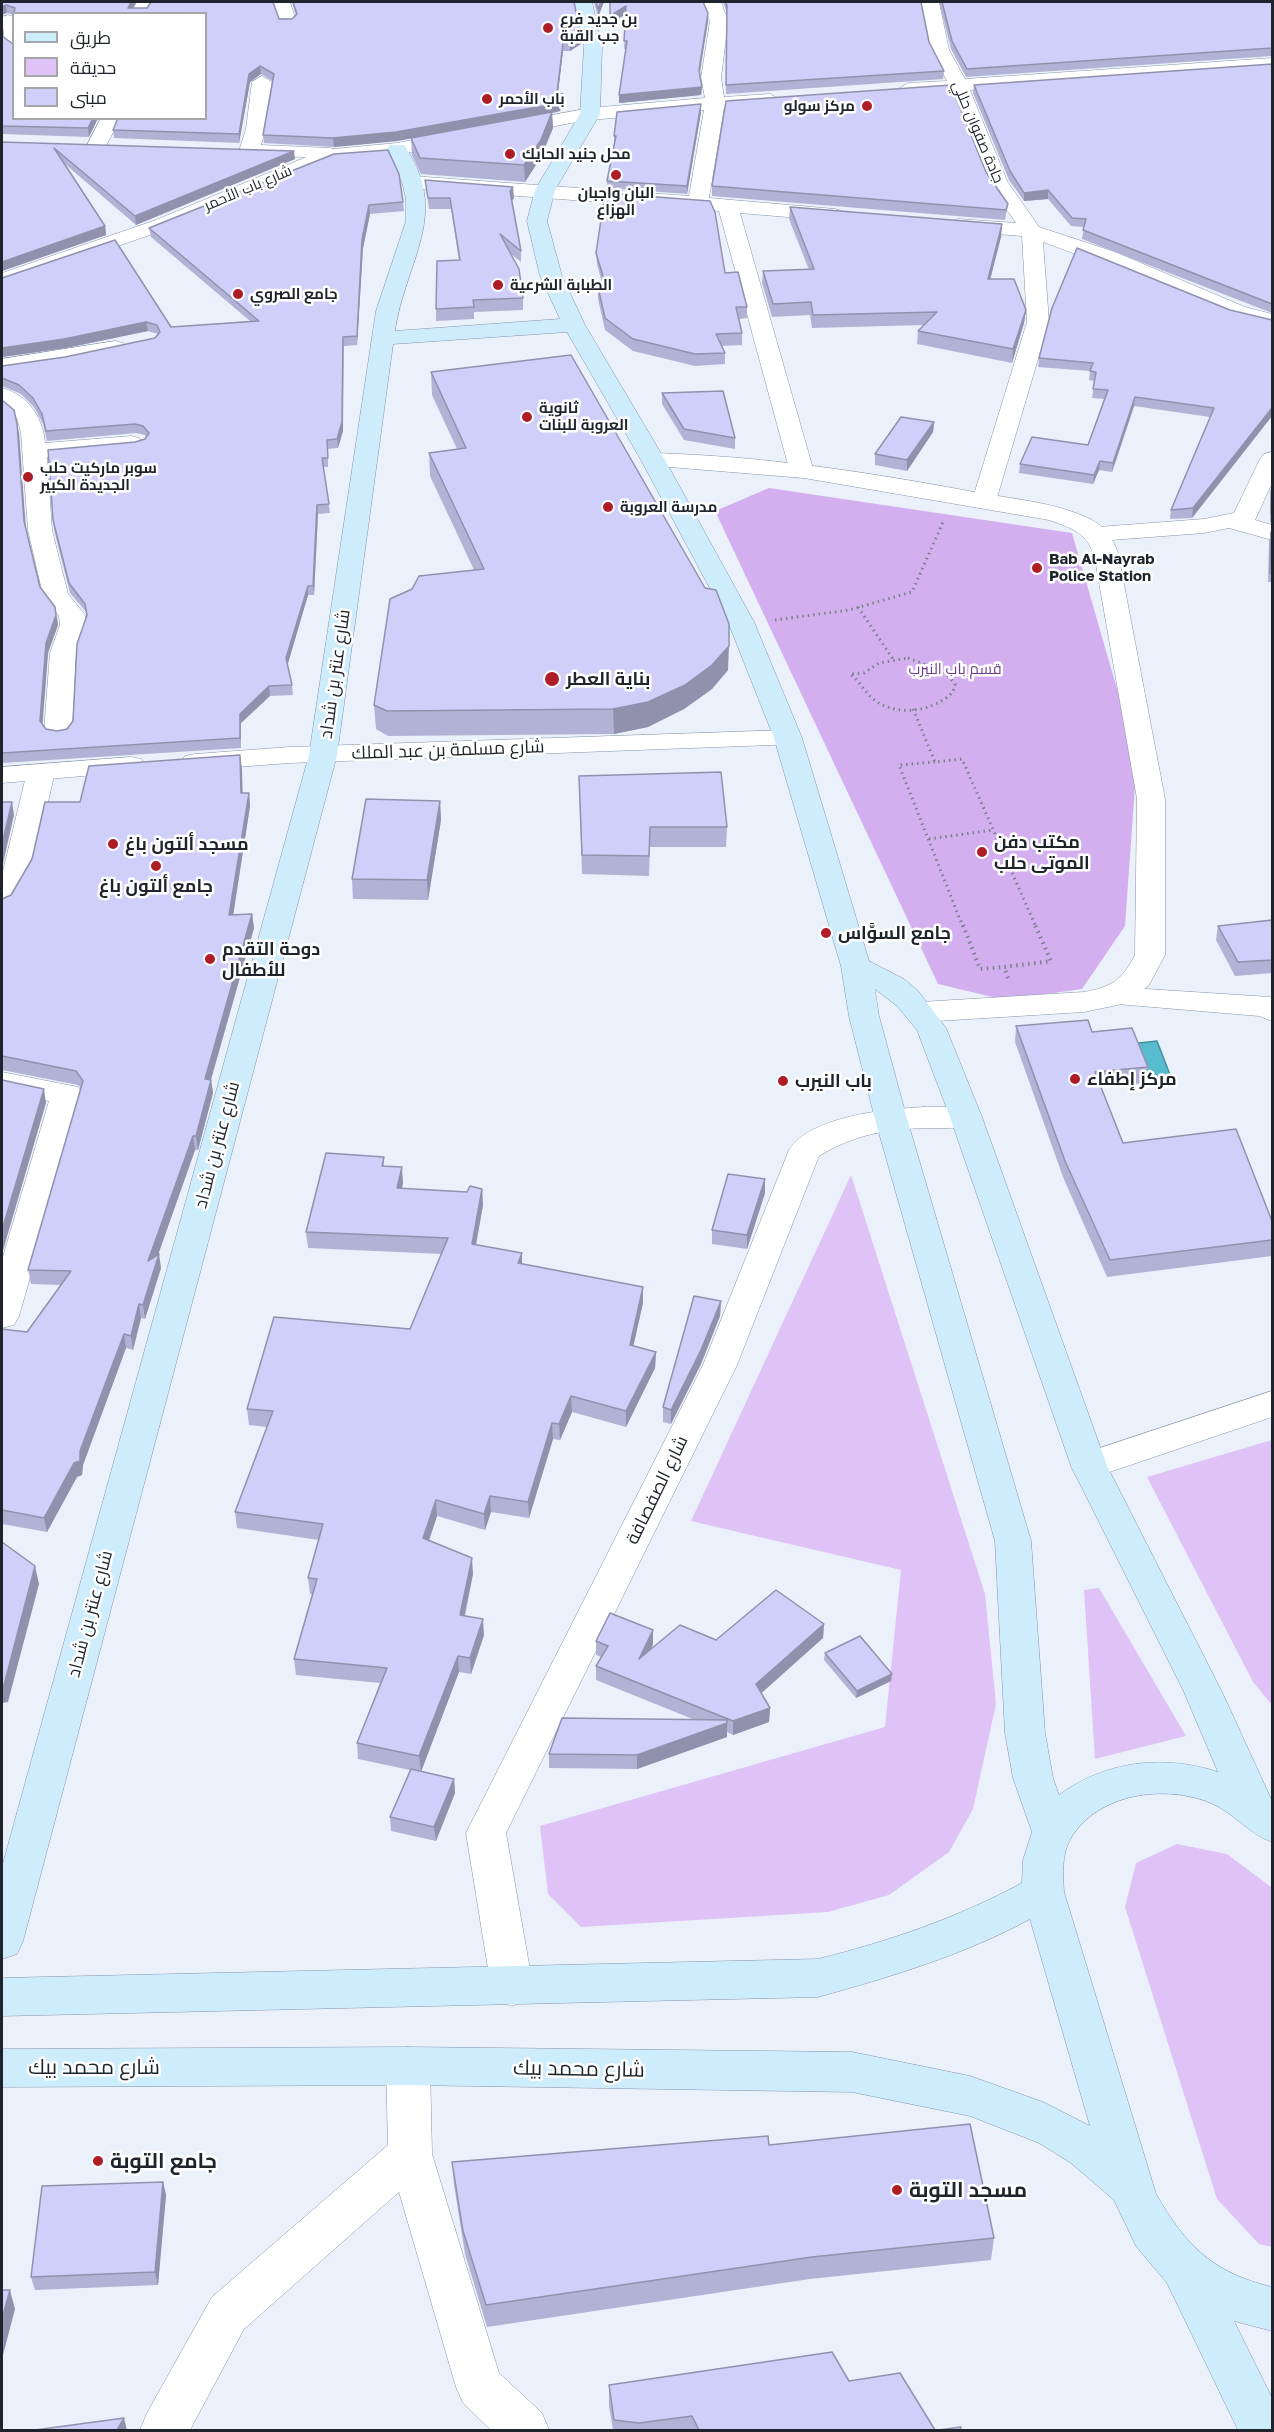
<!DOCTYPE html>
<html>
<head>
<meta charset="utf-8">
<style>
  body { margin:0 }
  #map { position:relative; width:1274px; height:2432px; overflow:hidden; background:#ebf1fb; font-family:"Golos Text",Cairo,sans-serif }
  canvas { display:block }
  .frame { position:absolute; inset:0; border:3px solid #1e232c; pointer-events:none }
  .legend { position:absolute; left:12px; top:12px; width:195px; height:108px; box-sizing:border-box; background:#fefefe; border:2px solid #a4a6aa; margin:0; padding:8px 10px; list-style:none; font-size:18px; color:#1e232c }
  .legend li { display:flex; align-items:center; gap:12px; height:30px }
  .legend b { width:30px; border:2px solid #a4a6aa }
</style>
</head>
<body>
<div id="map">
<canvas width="1274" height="2432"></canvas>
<div class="frame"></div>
<ul class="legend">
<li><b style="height:8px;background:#cdecfc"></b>طريق</li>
<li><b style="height:16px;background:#dfc2f6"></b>حديقة</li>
<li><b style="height:16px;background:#cfcff9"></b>مبنى</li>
</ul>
</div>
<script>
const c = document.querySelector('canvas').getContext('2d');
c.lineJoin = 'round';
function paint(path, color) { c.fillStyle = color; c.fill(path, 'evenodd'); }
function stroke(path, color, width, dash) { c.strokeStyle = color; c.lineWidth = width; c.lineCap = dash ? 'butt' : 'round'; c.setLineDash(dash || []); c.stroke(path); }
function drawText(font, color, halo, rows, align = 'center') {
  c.font = font + ' "Golos Text",Cairo,sans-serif'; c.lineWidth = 5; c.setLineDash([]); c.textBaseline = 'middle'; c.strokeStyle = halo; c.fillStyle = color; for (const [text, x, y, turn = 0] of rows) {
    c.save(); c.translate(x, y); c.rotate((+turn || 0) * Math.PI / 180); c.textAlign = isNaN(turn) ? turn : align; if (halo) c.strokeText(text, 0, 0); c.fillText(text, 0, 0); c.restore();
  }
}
paint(new Path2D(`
  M851,1175L985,1594L996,1704L973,1809L949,1852L889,1895L828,1912L581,1927L548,1894L540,1826L885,1727L901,1570L691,1521Z
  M1272,1440V1705L1253,1682L1147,1477Z
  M1099,1588L1186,1736L1095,1759L1084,1590Z
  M1177,1844L1227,1854L1271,1887L1272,1892V2247L1259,2244L1217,2199L1125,1907L1136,1863Z`), '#dfc2f6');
paint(new Path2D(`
  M769,488L1072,533L1137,758L1125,926L1082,989L1005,1000L938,984L715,511Z`), '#d4aff0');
const water = new Path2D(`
  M1157,1041L1172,1080L1145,1083L1130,1044Z`);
paint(water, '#57bcce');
stroke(water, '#468e9d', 1.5);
const minor = new Path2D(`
  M137,2H155L148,14H130Z
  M272,2H290L296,21L293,25H281Z
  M703,2H721L728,21L721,78L724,97L770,94L780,100L770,106L724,108L709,198L835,209L842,211L845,215L842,219L835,221L740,213L814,472L810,477H794L790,472L719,211L412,188L405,186L402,182L405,178L412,176L689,196L704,110L590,120L580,114L590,108L705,98L701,78L710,21Z
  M921,2H939L949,50L965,79L1272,58V70L970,90L1007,181L1039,227L1115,252L1245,307L1272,314V328C1193,308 1120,269 1043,242L1049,322L996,501L993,506L984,508L975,506L972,501L1027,322L1022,236L958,231L951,229L948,225L951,221L958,219L1016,223L987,181L952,92L908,95L898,89L908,83L947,81L931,50Z
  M8,15L14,17V50L5,45L2,17Z
  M262,76L272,82L266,129L261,145L330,148L337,150L340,154L337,158L242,155L239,151L246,129L252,82Z
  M101,118H121L103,151H89L86,147Z
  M115,341L123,343L126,348L123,353L2,373V359Z
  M2,388C28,395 43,417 45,443L131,436L139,438L143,443L139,448L131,450L47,457L52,530L68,594L85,615L86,625L76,653L72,731L68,737L58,739L48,737L44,731L50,653L60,625L59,616L43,595L28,530L21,433L17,418L2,406Z
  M1272,452V483L1255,520L1272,525V540L1229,528L1204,533L1098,541L1089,539L1086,534L1089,529L1098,527L1204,519L1234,513L1260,459L1264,454Z
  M41,764L51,766L55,772L32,871L12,908L2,911V875L27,772L31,766Z
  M1116,987L1270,997L1272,998V1021L1259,1016L1105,1003L1101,996L1105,989Z
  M2,1072L78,1087L83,1094L19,1316L14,1325L2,1328V1260L49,1101L2,1092Z
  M924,1107H966L977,1110L982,1117L977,1124C961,1129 943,1128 926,1128C886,1129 853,1135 819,1156L737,1365L506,1833L533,1987L527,2000L512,2006L497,2000L491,1987L466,1833L703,1365L789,1150C810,1116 887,1109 924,1107Z
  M1272,1391V1417L1089,1479L1076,1476L1071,1466L1076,1456Z
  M408,2047L423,2052L430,2066L432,2154L499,2373L542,2413L549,2430H491L463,2403L456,2387L399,2192L244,2329L190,2430H140L147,2413L212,2297L388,2145L386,2066L393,2052Z`);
const tertiary = new Path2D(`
  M590,108L597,110L600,114L597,118L509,135L499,129L509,123Z
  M455,132L462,134L465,138L462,142L397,155L334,160L170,228L2,286V273L156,220L323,150L397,143Z
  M653,453C762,456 868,472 974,492C1012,499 1055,502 1090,519C1104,526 1113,538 1118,553L1165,799V955L1149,985L1127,1003L1084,1012L921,1022L910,1019L906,1012L910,1005L921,1002L1084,992C1112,987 1122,980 1135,955L1137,799L1096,565C1090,534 1077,530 1049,520L804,478L645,465L641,460L645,455Z
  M788,730L798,732L802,738L798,744L290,763L195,770L185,768L181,762L185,756L195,754L290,747Z
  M131,757L141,759L145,765L141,771L2,783V767Z`);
const secondary = new Path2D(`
  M574,2H592L602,47L600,114L555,190L547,221L562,276L585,325L665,460L754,622L802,738L869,961L904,979L919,992L946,1028L982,1117L1107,1466L1222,1692L1272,1801V1842C1249,1834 1234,1813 1211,1803C1165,1784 1098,1793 1071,1838C1061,1855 1063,1874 1064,1892L1156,2194C1186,2246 1213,2273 1272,2287V2331L1234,2321L1272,2398V2430H1238L1167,2283L1136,2246L1114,2200L1071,2163L1039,2143L970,2116L852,2092L408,2085L2,2087V2049L408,2047L852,2052L970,2076L1043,2102L1090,2126L1030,1919C964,1955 890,1977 818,1997L2,2016V1978L818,1959C890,1941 957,1918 1022,1883L1023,1860L1032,1832L1013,1778L1005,1733L995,1541L875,1119L849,1016L841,966L774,738L728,622L641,460L567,332L393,344L337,755L23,1941L17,1954L2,1959V1867L309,755L376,311L406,221V199L402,182L387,149L390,145H404C452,214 405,261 395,331L560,319L540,276L527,221L535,190L580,114L584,47ZM875,989L897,1006L917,1030L950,1117L1071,1466L1184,1692L1218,1772C1164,1754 1105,1761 1059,1795L1053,1778L1045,1733L1031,1541L907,1119L879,1016Z`);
stroke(minor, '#8693a8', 1);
stroke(tertiary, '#8693a8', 1);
stroke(secondary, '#8693a8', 1);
stroke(new Path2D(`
  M858,607L893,659
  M775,620L849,610L912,592L943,522
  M908,658L945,672L955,684L953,692C933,712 895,718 872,698C863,690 860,681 850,674L864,673L879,663Z
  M913,709L935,762L962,759L1036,927
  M935,762L899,765L963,927
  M929,839L993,830`), '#7b818a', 3, [1.5, 4]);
stroke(new Path2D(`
  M963,925L980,969L1004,967
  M1008,978L1004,967L1051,961L1035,925`), '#7b818a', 4, [1.5, 4.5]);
paint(minor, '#fff');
paint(tertiary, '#fff');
paint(secondary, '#cdecfc');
paint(new Path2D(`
  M2,2H136L133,8L292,19L296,16L292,2H574L581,36V44L570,51H563L558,93L563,94V103L560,111L552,113L553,128L541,157L525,182L421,174L412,155L411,138L397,141L334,147L264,143L263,135L272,81L261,74L250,82L239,143L114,138L113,130L206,14H14V15L7,13Z
  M594,2H604L598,17Z
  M610,2L708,13V21L699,73L702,87L701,95L619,103V95L626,49H624L626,14L610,24Z
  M723,2H921L929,42L944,71L943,79L726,94L727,13Z
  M939,2H1272V56L966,77L951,49Z
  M2,31V38L98,118L89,137L2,134Z
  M1272,64V313L1082,239L1084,227L1071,226L1048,199L1024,201L1009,180L973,93L974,85Z
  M701,104V112L687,194L607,188V181L615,143H614V136Z
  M2,142L295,159L136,225L65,164L105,226L106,235L2,271Z
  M334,154L403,202L404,211L370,214L363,248L357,345L344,346L343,431L338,448L328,449V467H323L330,513L318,514L314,595H308L287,665L292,685L293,695L270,696L241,723V748L2,763V400L19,433L25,526L40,587L57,617L58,625L48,653L42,724L46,729L57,731L67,729L73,721L87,615V613L70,593L54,530L53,520L135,442L145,439L146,437L145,435L136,433L47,441L43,424L34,407L21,394L2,386V366L65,357L155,338L158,334L148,331L66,348L2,357V358V278L171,327L250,321L151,237L149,228Z
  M425,180L514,198L512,200L521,251V262L511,254L523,298V310L474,312V319L436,321V309L459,260L451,209H429Z
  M712,186L1008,204L1005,220L712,196Z
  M790,207L1002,224L1001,237L990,279L1026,310L1024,323L1012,363L917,344L918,331L924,325L812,328L810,315L772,317L762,283L763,271L809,270L789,219Z
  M596,253L725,273L747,307V318L739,319L742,333V345L722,346L725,353V364L695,366L633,351L605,330L598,299V287H603L597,264Z
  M1230,310L1272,320V424V416L1192,518L1170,519L1171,510L1210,417L1134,406L1112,472L1099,470L1093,484L1019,473L1020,464L1088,445L1104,399L1092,398L1095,381L1089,380L1090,371L1038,367L1039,358Z
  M431,372L728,670L712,689L684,709L648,727L614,734L388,736L376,729L374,705L474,570L430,476L429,453L457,449L432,395Z
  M662,393L735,438V449L684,440L662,404Z
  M934,422L933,432L907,471L875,465V454Z
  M1272,481V524L1270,522V492Z
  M1271,532H1272V582H1268L1269,542Z
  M242,769V793H249L250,806L233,915L252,914L254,928L211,1080L213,1093L198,1150H195L158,1254L161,1268L145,1319L141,1318L133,1350L126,1348L83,1465L82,1475L77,1477L47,1532L2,1524V1329L27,1332L61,1285L31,1284L28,1270L81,1088L78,1085L2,1070V1071V899L11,895L80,802Z
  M579,776L727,827L726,847H650L649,876L582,874Z
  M440,801L441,820L428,900L353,899L352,879Z
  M1272,920V973L1235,976L1216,940L1218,926Z
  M1016,1026L1092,1032L1148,1067L1145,1083L1101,1087L1123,1143L1272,1221V1256L1107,1277L1063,1177L1015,1042Z
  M384,1157V1166L403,1183L402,1189L467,1192L482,1189L483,1205L476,1245L522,1253V1264L643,1303L633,1346L656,1352L655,1368L626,1427L572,1412L560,1440L553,1439L529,1518L491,1512L485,1530L437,1516L429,1541L473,1574L465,1616L484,1635L471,1674L459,1672L421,1771L454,1779L455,1793L436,1841L391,1831L390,1817L410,1770L358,1759L357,1743L380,1683L296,1675L294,1659L312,1594H310L308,1578L319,1540L237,1528L235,1512L267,1427L249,1425L247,1409L410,1329L442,1254L308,1248L306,1232Z
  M765,1193L747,1249L712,1244V1230Z
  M721,1301L720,1316L701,1364L671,1424L663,1422V1407Z
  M824,1624L823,1638L761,1693L770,1708L769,1722L733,1735L727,1732V1737L637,1769L549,1768V1754L695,1720L596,1680V1666L601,1657L596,1655V1641L653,1630V1644L651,1650Z
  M825,1653L892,1674L891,1681L856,1698L824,1660Z
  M769,2145L994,2238L991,2260L810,2279L487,2327L465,2254L454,2185L452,2162Z
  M163,2182L166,2195L158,2285L35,2290L31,2277Z
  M849,2381L935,2430H613L609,2406V2385Z`), '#b2b2d6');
paint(new Path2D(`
  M131,2H136L130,14L128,8Z
  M601,2H604L598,17V9Z
  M6,5L7,13L2,15V7Z
  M626,6V14L610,24V16Z
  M708,13V21L699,78V70Z
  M581,36V44L570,51V43Z
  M563,43V51L557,101V93Z
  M260,66L261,74L250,82L239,143V134L249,74Z
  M702,87L701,95L619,103V95Z
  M563,94V103L560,111L552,113L553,128L541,157L525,182L524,165L552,113L397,141L334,147L333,138Z
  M701,104V112L687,194V186Z
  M93,118H98L89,137L88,128Z
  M294,151L295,159L136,225L135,216Z
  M513,187L514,198L511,202L510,191Z
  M1048,190V199L1024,201V193Z
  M369,205L370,214L363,248L357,345V336L362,240Z
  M1002,224L1001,237L987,292L988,279Z
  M105,226L106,235L2,271V262Z
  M1026,310L1024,323L1012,363L1013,349Z
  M146,322L148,331L66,348L2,357V358V348Z
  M343,337V431L338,448L337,439Z
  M1135,397L1134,406L1112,472L1113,463Z
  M1272,408V416L1192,518L1193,508Z
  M934,422L933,432L907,471V460Z
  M17,424L19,433L26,530L24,521Z
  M1100,461L1099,470L1093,484L1094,475Z
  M317,505L318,514L314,595L313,586Z
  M308,586V595L287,667L286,658Z
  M55,607L58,625L48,653L42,731L40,721L46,643Z
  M729,646L728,670L712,689L684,709L648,727L614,734L613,709Z
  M269,686L270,696L241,723V748L240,714Z
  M240,755L242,769L243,806L241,793Z
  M249,793L250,806L231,929L229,915Z
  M440,801L441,820L428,900L427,880Z
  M12,802L14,815L2,868V844Z
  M252,914L254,928L207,1093L205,1079Z
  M211,1080L213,1093L198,1150L196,1136Z
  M44,1089L46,1103L2,1254V1230Z
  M193,1136L195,1150L151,1275L148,1261Z
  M402,1167L403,1183L398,1204L397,1188Z
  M765,1179V1193L747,1249V1235Z
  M482,1189L483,1205L473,1261L472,1244Z
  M522,1253V1269L518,1263Z
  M159,1254L161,1268L145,1319L143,1305Z
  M643,1287V1303L630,1361V1345Z
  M721,1301L720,1316L701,1364L671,1424V1410Z
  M139,1304L141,1318L133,1350L131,1336Z
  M124,1334L126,1348L83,1465L82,1475L77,1477L47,1532L44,1518L80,1451Z
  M656,1352L655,1368L626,1427V1411Z
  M571,1396L572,1412L560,1440L559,1424Z
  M552,1423L553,1439L529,1518L528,1502Z
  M490,1496L491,1512L485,1530L484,1514Z
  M436,1500L437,1516L424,1555L423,1538Z
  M472,1558L473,1574L461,1631L460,1615Z
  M35,1566L39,1584L8,1702L2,1703V1685Z
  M483,1619L484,1635L471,1674L470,1658Z
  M824,1624L823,1638L756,1698V1684Z
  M653,1630V1644L639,1673V1659Z
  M458,1656L459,1672L421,1772L419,1756Z
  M892,1674L891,1681L856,1698L857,1691Z
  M770,1708L769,1722L733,1735V1721Z
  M727,1723V1737L637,1769V1755Z
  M454,1779L455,1793L436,1841L434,1827Z
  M163,2182L166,2195L158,2285L155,2272Z
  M10,2290L15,2309L2,2359V2319Z
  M124,2418L127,2430H117Z`), '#9191ae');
const building = new Path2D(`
  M2,2H131L128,8H147L151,2H273L279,19H292L297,14L293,2H574L581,36L570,43H563L557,93L563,94L560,103L396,132L333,138L263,135L274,74L260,66L249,74L239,134L113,130L118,118H206V14H14L15,8L6,5L2,7Z
  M596,2H601L598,9Z
  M610,2H703L708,13L699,70L702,87L619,95L627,41H624L626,6L610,16Z
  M726,2H921L929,42L944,71L726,85L727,6Z
  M942,2H1272V48L967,69L952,41Z
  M2,36L13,44L14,38V118H93L88,128L2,126Z
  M1272,64V304L1083,230L1086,219L1072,218L1048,190L1024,193L1010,171L974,85Z
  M951,85L986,172L1008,204L1006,210L712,186L726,101Z
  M701,104L687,186L607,181L616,136H614L617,112Z
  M552,112L541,140L524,165L420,158L411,138Z
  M2,142L294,151L135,216L54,148L105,226L2,262Z
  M388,150L399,174L403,202L369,205L362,240L357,336L343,337L342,422L337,439L327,440L328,458H322L329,504L317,505L313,586H308L286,658L292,685L269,686L240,714V738L2,753V400L14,410L17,424L24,521L40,587L55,607L56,615L46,643L40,721L46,729L57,731L67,729L73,721L77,644L87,615L85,604L69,583L53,520L48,450L135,442L145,439L149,433L143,426L135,424L46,431L42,414L33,398L19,385L2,378V366L65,357L155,338L160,332L157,325L146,322L64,339L2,348V278L115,240L171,327L259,321L149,228L334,154Z
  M425,180L513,187L510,191L521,251L500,234L519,269L523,298L473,300L474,307L436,309L437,261L460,260L450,198H428Z
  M605,193L710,201L715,212L725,273L738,272L747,307H736L742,333L716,334L725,353L695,354L633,339L605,318L598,287L606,286L596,253Z
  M790,207L1002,224L988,279H1014L1026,310L1013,349L918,331L937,312L813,315L811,302L773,304L763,271L814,269Z
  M1077,248L1230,310L1272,320V408L1193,508L1171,510L1214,408L1135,397L1113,463L1100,461L1094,475L1020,464L1032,437L1088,445L1108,390L1093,389L1096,372L1090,371L1093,363L1039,358L1052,308Z
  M571,355L705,588L716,590L729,624V646L712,665L685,685L648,702L613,709L387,711L374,705L390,599L412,589L419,576L484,569L429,453L466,448L431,372Z
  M723,391L735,438L684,429L662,393Z
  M901,417L934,422L907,460L875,454Z
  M1272,481V513H1271Z
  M1271,532H1272V573H1270Z
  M240,755L241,793H249L229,915L252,914L205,1079L211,1080L196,1136H193L148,1261L159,1254L143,1305L139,1304L131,1336L124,1334L80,1451V1461L74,1463L44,1518L2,1510V1329L27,1332L71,1271L28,1270L83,1081L76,1071L2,1056V899L11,895L32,859L45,802H80L89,766Z
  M721,772L727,827H650L649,856L582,855L579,776Z
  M366,799L440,801L427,880L352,879Z
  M2,802H12L2,844Z
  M1272,920V960L1238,962L1218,926Z
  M1088,1020L1092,1032L1132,1028L1148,1067L1095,1072L1123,1143L1236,1129L1272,1221V1240L1110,1260L1065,1161L1016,1026Z
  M2,1080L44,1089L2,1230Z
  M326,1153L384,1157L382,1166L402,1167L397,1188L467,1192L470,1186L482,1189L472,1244L522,1253L518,1263L643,1287L630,1345L656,1352L626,1411L571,1396L559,1424L552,1423L528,1502L490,1496L484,1514L436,1500L423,1538L472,1558L460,1615L483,1619L470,1658L458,1656L419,1756L357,1743L387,1668L294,1659L317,1579L308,1578L323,1524L235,1512L273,1411L247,1409L274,1317L410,1329L448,1238L306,1232Z
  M728,1174L765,1179L747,1235L712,1230Z
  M694,1296L721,1301L701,1350L671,1410L663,1407Z
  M2,1542L35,1566L4,1685H2Z
  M776,1590L824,1624L756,1684L770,1708L733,1721L596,1666L608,1646L596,1641L610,1613L653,1630L639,1659L680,1625L716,1640Z
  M860,1636L892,1674L857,1691L825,1653Z
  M562,1718L727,1720V1723L637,1755L549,1754Z
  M411,1769L454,1779L434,1827L390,1817Z
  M970,2124L994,2238L812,2257L486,2305L463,2231L452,2162L768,2136L769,2145Z
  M163,2182L155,2272L31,2277L42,2186Z
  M2,2290H10L2,2319Z
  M832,2352L849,2381L900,2373L935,2430H699L692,2416L639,2423L614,2420L609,2385Z
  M124,2418L117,2430H35Z
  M961,2427L960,2430H939Z`);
paint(building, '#cfcff9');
stroke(building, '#9191ae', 1.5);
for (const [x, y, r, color] of [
  [548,28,6,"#ae1c26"],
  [487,99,6,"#ae1c26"],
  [867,106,6,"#ae1c26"],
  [510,154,6,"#ae1c26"],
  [616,175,6,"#ae1c26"],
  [498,285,6,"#ae1c26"],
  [238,294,6,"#ae1c26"],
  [527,417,6,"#ae1c26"],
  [28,477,6,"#ae1c26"],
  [608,507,6,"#ae1c26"],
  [1037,568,6,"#ae1c26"],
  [552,679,8,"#ae1c26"],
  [113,844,6,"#ae1c26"],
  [982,852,6,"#ae1c26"],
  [156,866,6,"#ae1c26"],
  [826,933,6,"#ae1c26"],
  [210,959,6,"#ae1c26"],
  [1075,1079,6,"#ae1c26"],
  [783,1081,6,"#ae1c26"],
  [98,2161,6,"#ae1c26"],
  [897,2190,6,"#ae1c26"]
]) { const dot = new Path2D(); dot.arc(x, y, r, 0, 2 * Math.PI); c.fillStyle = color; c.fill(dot); stroke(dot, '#fefefe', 2); }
drawText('bold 15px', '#1e232c', '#fefefe', [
  ["بن جديد فرع",560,19],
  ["جب القبة",560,36],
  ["باب الأحمر",499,99],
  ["مركز سولو",855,106,"right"],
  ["محل جنيد الحايك",522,154],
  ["البان واجبان",616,193,"center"],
  ["الهزاع",616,210,"center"],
  ["الطبابة الشرعية",510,285],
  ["جامع الصروي",250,294],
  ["ثانوية",539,408],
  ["العروبة للبنات",539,425],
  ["سوبر ماركيت حلب",40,468],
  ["الجديدة الكبير",40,485],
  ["مدرسة العروبة",620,507],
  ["Bab Al-Nayrab",1049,559],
  ["Police Station",1049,576]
], 'left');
drawText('15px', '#1e232c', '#fefefe', [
  ["جادة صفوان حللي",978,132,67],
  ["شارع باب الأحمر",248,188,-23]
]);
drawText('15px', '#6c3e8a', '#fefefe', [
  ["قسم باب النيرب",955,669]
]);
drawText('18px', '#1e232c', '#fefefe', [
  ["شارع عنتر بن شداد",335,674,-82],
  ["شارع مسلمة بن عبد الملك",448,750,-2],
  ["شارع عنتر بن شداد",217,1145,-75],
  ["شارع الصفصافة",657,1490,-64],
  ["شارع عنتر بن شداد",90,1614,-75]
]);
drawText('bold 18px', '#1e232c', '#fefefe', [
  ["بناية العطر",566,679],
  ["مكتب دفن",994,842],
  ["الموتى حلب",994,863],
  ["مسجد ألتون باغ",125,844],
  ["جامع ألتون باغ",156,886,"center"],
  ["جامع السوَّاس",838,933],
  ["دوحة التقدم",222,949],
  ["للأطفال",222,970],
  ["مركز إطفاء",1087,1079],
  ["باب النيرب",795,1081]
], 'left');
drawText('21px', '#1e232c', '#fefefe', [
  ["شارع محمد بيك",94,2067],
  ["شارع محمد بيك",579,2069,1]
]);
drawText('bold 21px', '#1e232c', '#fefefe', [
  ["جامع التوبة",110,2161],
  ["مسجد التوبة",909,2190]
], 'left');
</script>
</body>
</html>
